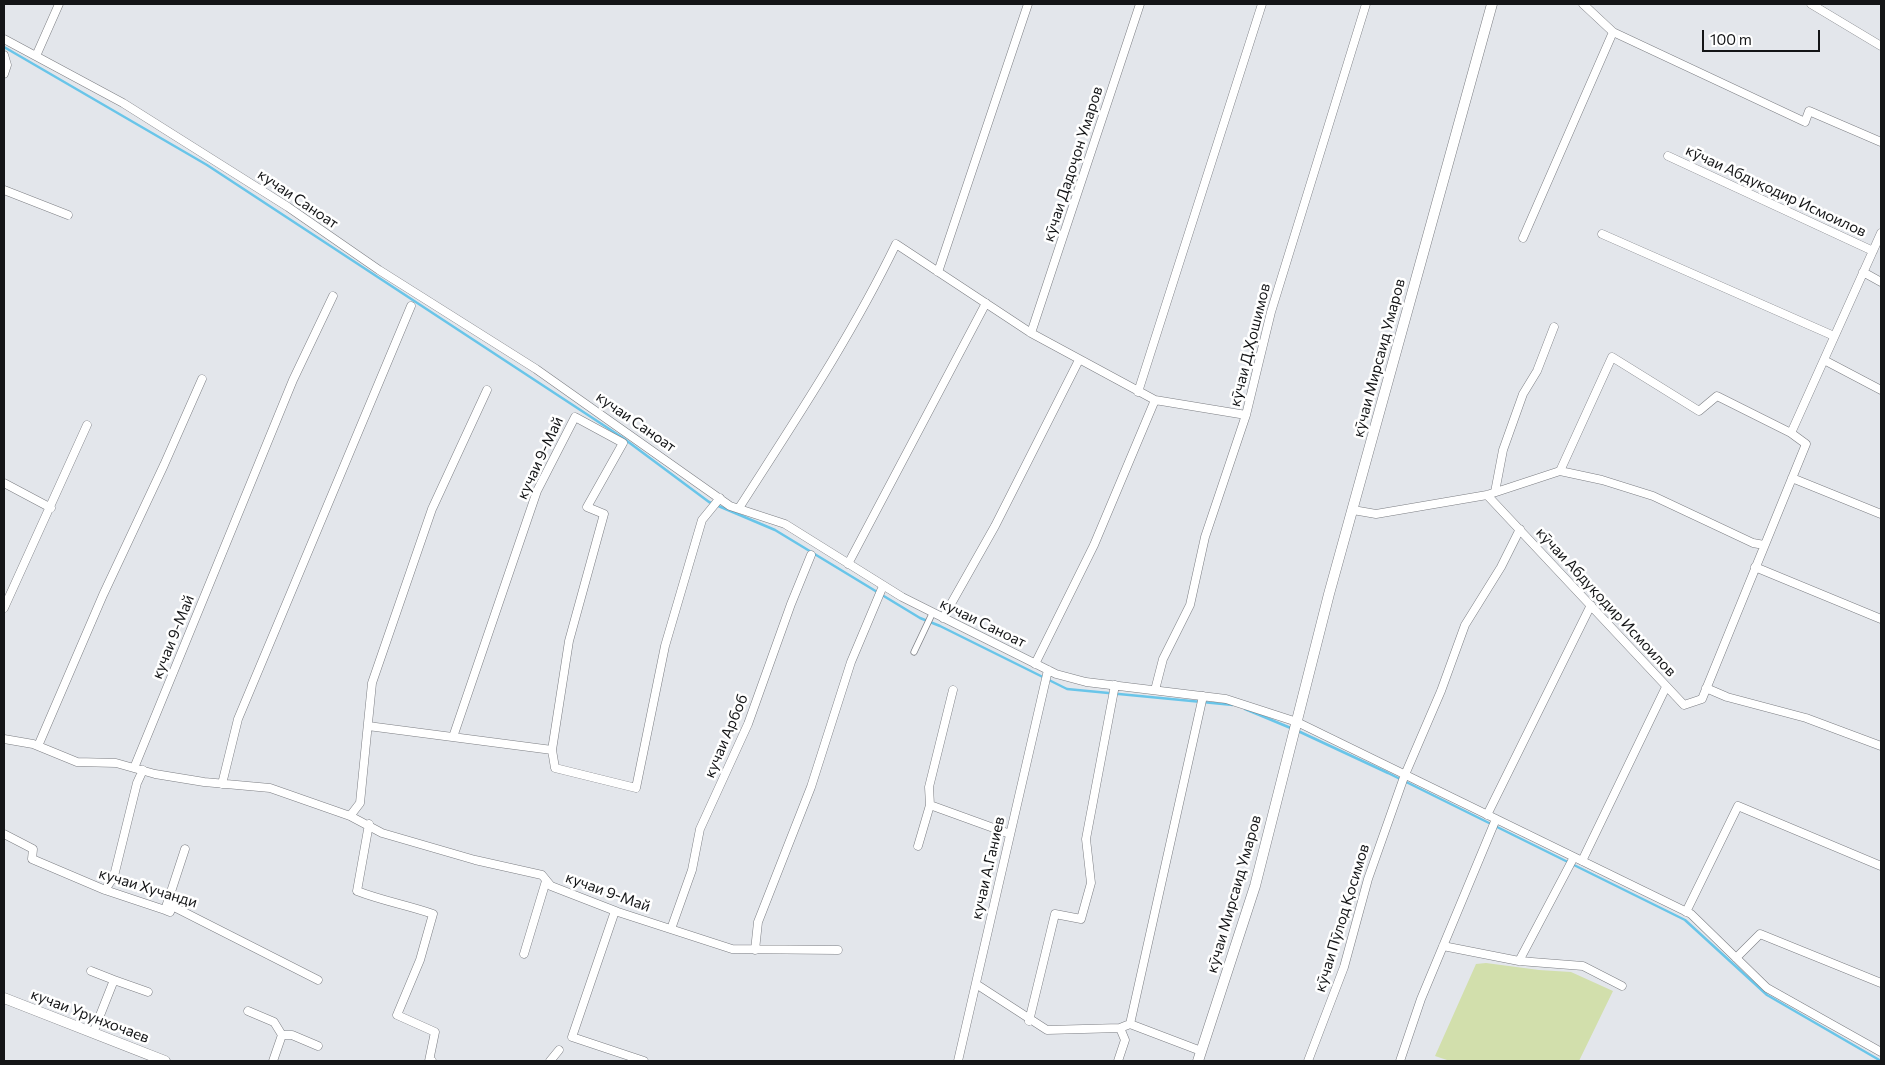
<!DOCTYPE html>
<html>
<head>
<meta charset="utf-8">
<style>
  body { margin:0 }
  #map { position:relative; width:1885px; height:1065px; overflow:hidden; background:#e3e6eb; font-family:Commissioner,sans-serif }
  canvas { display:block }
  .frame { position:absolute; inset:0; border:5px solid #141517; pointer-events:none }
  .scale { position:absolute; left:1702px; top:30px; width:118px; height:22px; box-sizing:border-box; border:2px solid #141517; border-top:0; padding-left:6px; font-size:15px; line-height:18px; white-space:nowrap; color:#141517; -webkit-text-stroke:4px #fff; paint-order:stroke }
</style>
</head>
<body>
<div id="map">
<canvas width="1885" height="1065"></canvas>
<div class="frame"></div>
<div class="scale">100 m</div>
</div>
<script>
const c = document.querySelector('canvas').getContext('2d');
c.lineJoin = 'round';
function paint(path, color) { c.fillStyle = color; c.fill(path, 'evenodd'); }
function stroke(path, color, width, dash) { c.strokeStyle = color; c.lineWidth = width; c.lineCap = dash ? 'butt' : 'round'; c.setLineDash(dash || []); c.stroke(path); }
function drawText(font, color, halo, rows, align = 'center') {
  c.font = font + ' Commissioner,sans-serif'; c.lineWidth = 5; c.setLineDash([]); c.textBaseline = 'middle'; c.strokeStyle = halo; c.fillStyle = color; for (const [text, x, y, turn = 0] of rows) {
    c.save(); c.translate(x, y); c.rotate((+turn || 0) * Math.PI / 180); c.textAlign = isNaN(turn) ? turn : align; if (halo) c.strokeText(text, 0, 0); c.fillText(text, 0, 0); c.restore();
  }
}
paint(new Path2D(`
  M1486,963L1539,970L1571,972L1613,991L1579,1061H1450L1435,1056L1476,964Z`), '#d2dfac');
stroke(new Path2D(`
  M4,47L207,165L623,438L709,502L775,530L920,618L940,626L1067,689L1233,705
  M1245,709L1293,729
  M1298,731L1388,773L1685,920L1767,995L1881,1061`), '#69c5e9', 2.5);
const pedestrian = new Path2D(`
  M914,652L932,614`);
const minor = new Path2D(`
  M1583,4L1613,32L1805,122L1809,111L1881,142
  M1811,4L1881,46
  M4,39L123,103L288,207L379,270L536,369L730,506L785,524L902,597L1056,674L1086,682L1226,699L1297,722L1691,914L1767,988L1881,1052
  M4,55L7,65L4,74
  M36,56L59,4
  M1668,156L1873,251
  M4,190L68,215
  M1602,234L1834,336
  M1523,238L1613,32
  M938,272L1028,4
  M1863,272L1881,282
  M1031,333L1140,4
  M1824,360L1881,390
  M1138,392L1262,4
  M1791,433L1881,233
  M1560,471L1602,480L1653,496L1753,543L1764,545
  M1792,478L1881,514
  M4,483L51,508
  M1495,492L1503,450L1523,394L1537,371L1554,327
  M739,508C794,422 851,337 896,244L1031,333L1155,400L1246,415
  M1353,510L1376,514L1487,495L1560,471L1612,357L1699,411L1717,396L1791,433L1806,444L1702,699L1684,705L1487,495
  M848,564L986,303
  M1755,567L1881,619
  M4,608L87,425
  M943,618L995,526L1079,360
  M1035,664L1094,545L1155,400
  M1706,688L1727,697L1806,718L1881,746
  M1155,690L1163,659L1190,605L1205,537L1246,415L1271,312L1366,4
  M368,726L552,750
  M453,737L537,491L575,417L623,443L587,507L604,514L569,641L552,750L555,768L636,788L665,646L702,520L720,498
  M4,739L33,744L77,762L116,763L155,774L204,782L270,788L350,816L382,833L475,860L542,875L551,886L618,912L732,949L838,950
  M38,746L103,595L164,465L202,379
  M134,768L293,380L333,296
  M222,784L238,719L411,306
  M930,805L929,787L953,690
  M1487,815L1591,605
  M350,816L360,803L372,683L432,509L487,390
  M369,824L357,891C383,901 407,905 433,914L420,960L397,1015L435,1032L429,1061H432
  M4,834L33,849L32,859L105,890L165,910L170,912L172,906L318,980
  M918,846L930,805L1010,834
  M1582,861L1666,687
  M105,890L114,876L137,783L143,770
  M165,910L185,849
  M615,911L572,1037L644,1061
  M1686,912L1738,806L1881,866
  M671,929L692,870L700,829L748,724L791,604L811,555
  M1443,946L1519,961L1583,966L1622,986
  M755,950L758,922L811,787L851,662L883,586
  M524,954L546,881
  M1736,958L1760,934L1881,983
  M1519,961L1574,857
  M91,971L114,980L93,1033
  M114,980L148,992
  M976,984L1047,1030L1120,1028L1130,1024L1203,696
  M248,1011L274,1022L282,1035
  M1029,1021L1055,914L1081,919L1091,883L1086,839L1115,685
  M1130,1024L1201,1051
  M273,1061L282,1035H292L318,1046
  M550,1061L559,1050
  M958,1061L1048,670
  M1118,1061L1125,1040L1120,1028
  M1308,1061L1344,967L1368,879L1404,777L1441,691L1465,625L1501,567L1520,529
  M1400,1061L1421,999L1496,819`);
const tertiary = new Path2D(`
  M4,998L165,1061
  M1198,1061L1255,886L1329,594L1492,4`);
stroke(pedestrian, '#7c7e83', 7);
stroke(minor, '#7c7e83', 9);
stroke(tertiary, '#7c7e83', 11);
stroke(pedestrian, '#fff', 5.5);
stroke(minor, '#fff', 8);
stroke(tertiary, '#fff', 10);
drawText('15px', '#141517', '#fff', [
  ["кӯчаи Дадоҷон Умаров",1073,164,-72],
  ["кӯчаи Абдуқодир Исмоилов",1776,191,25],
  ["кучаи Саноат",298,199,34],
  ["кӯчаи Д.Ҳошимов",1250,345,-76],
  ["кӯчаи Мирсаид Умаров",1379,358,-75],
  ["кучаи Саноат",636,422,35],
  ["кучаи 9-Май",540,458,-65],
  ["кӯчаи Абдуқодир Исмоилов",1606,602,47],
  ["кучаи Саноат",983,623,26],
  ["кучаи 9-Май",173,637,-68],
  ["кучаи Арбоб",726,736,-67],
  ["кучаи А.Ганиев",988,868,-77],
  ["кучаи Хучанди",148,888,17],
  ["кучаи 9-Май",608,892,20],
  ["кӯчаи Мирсаид Умаров",1234,894,-74],
  ["кӯчаи Пӯлод Қосимов",1342,918,-73],
  ["кучаи Урунхочаев",90,1016,21]
]);
</script>
</body>
</html>
